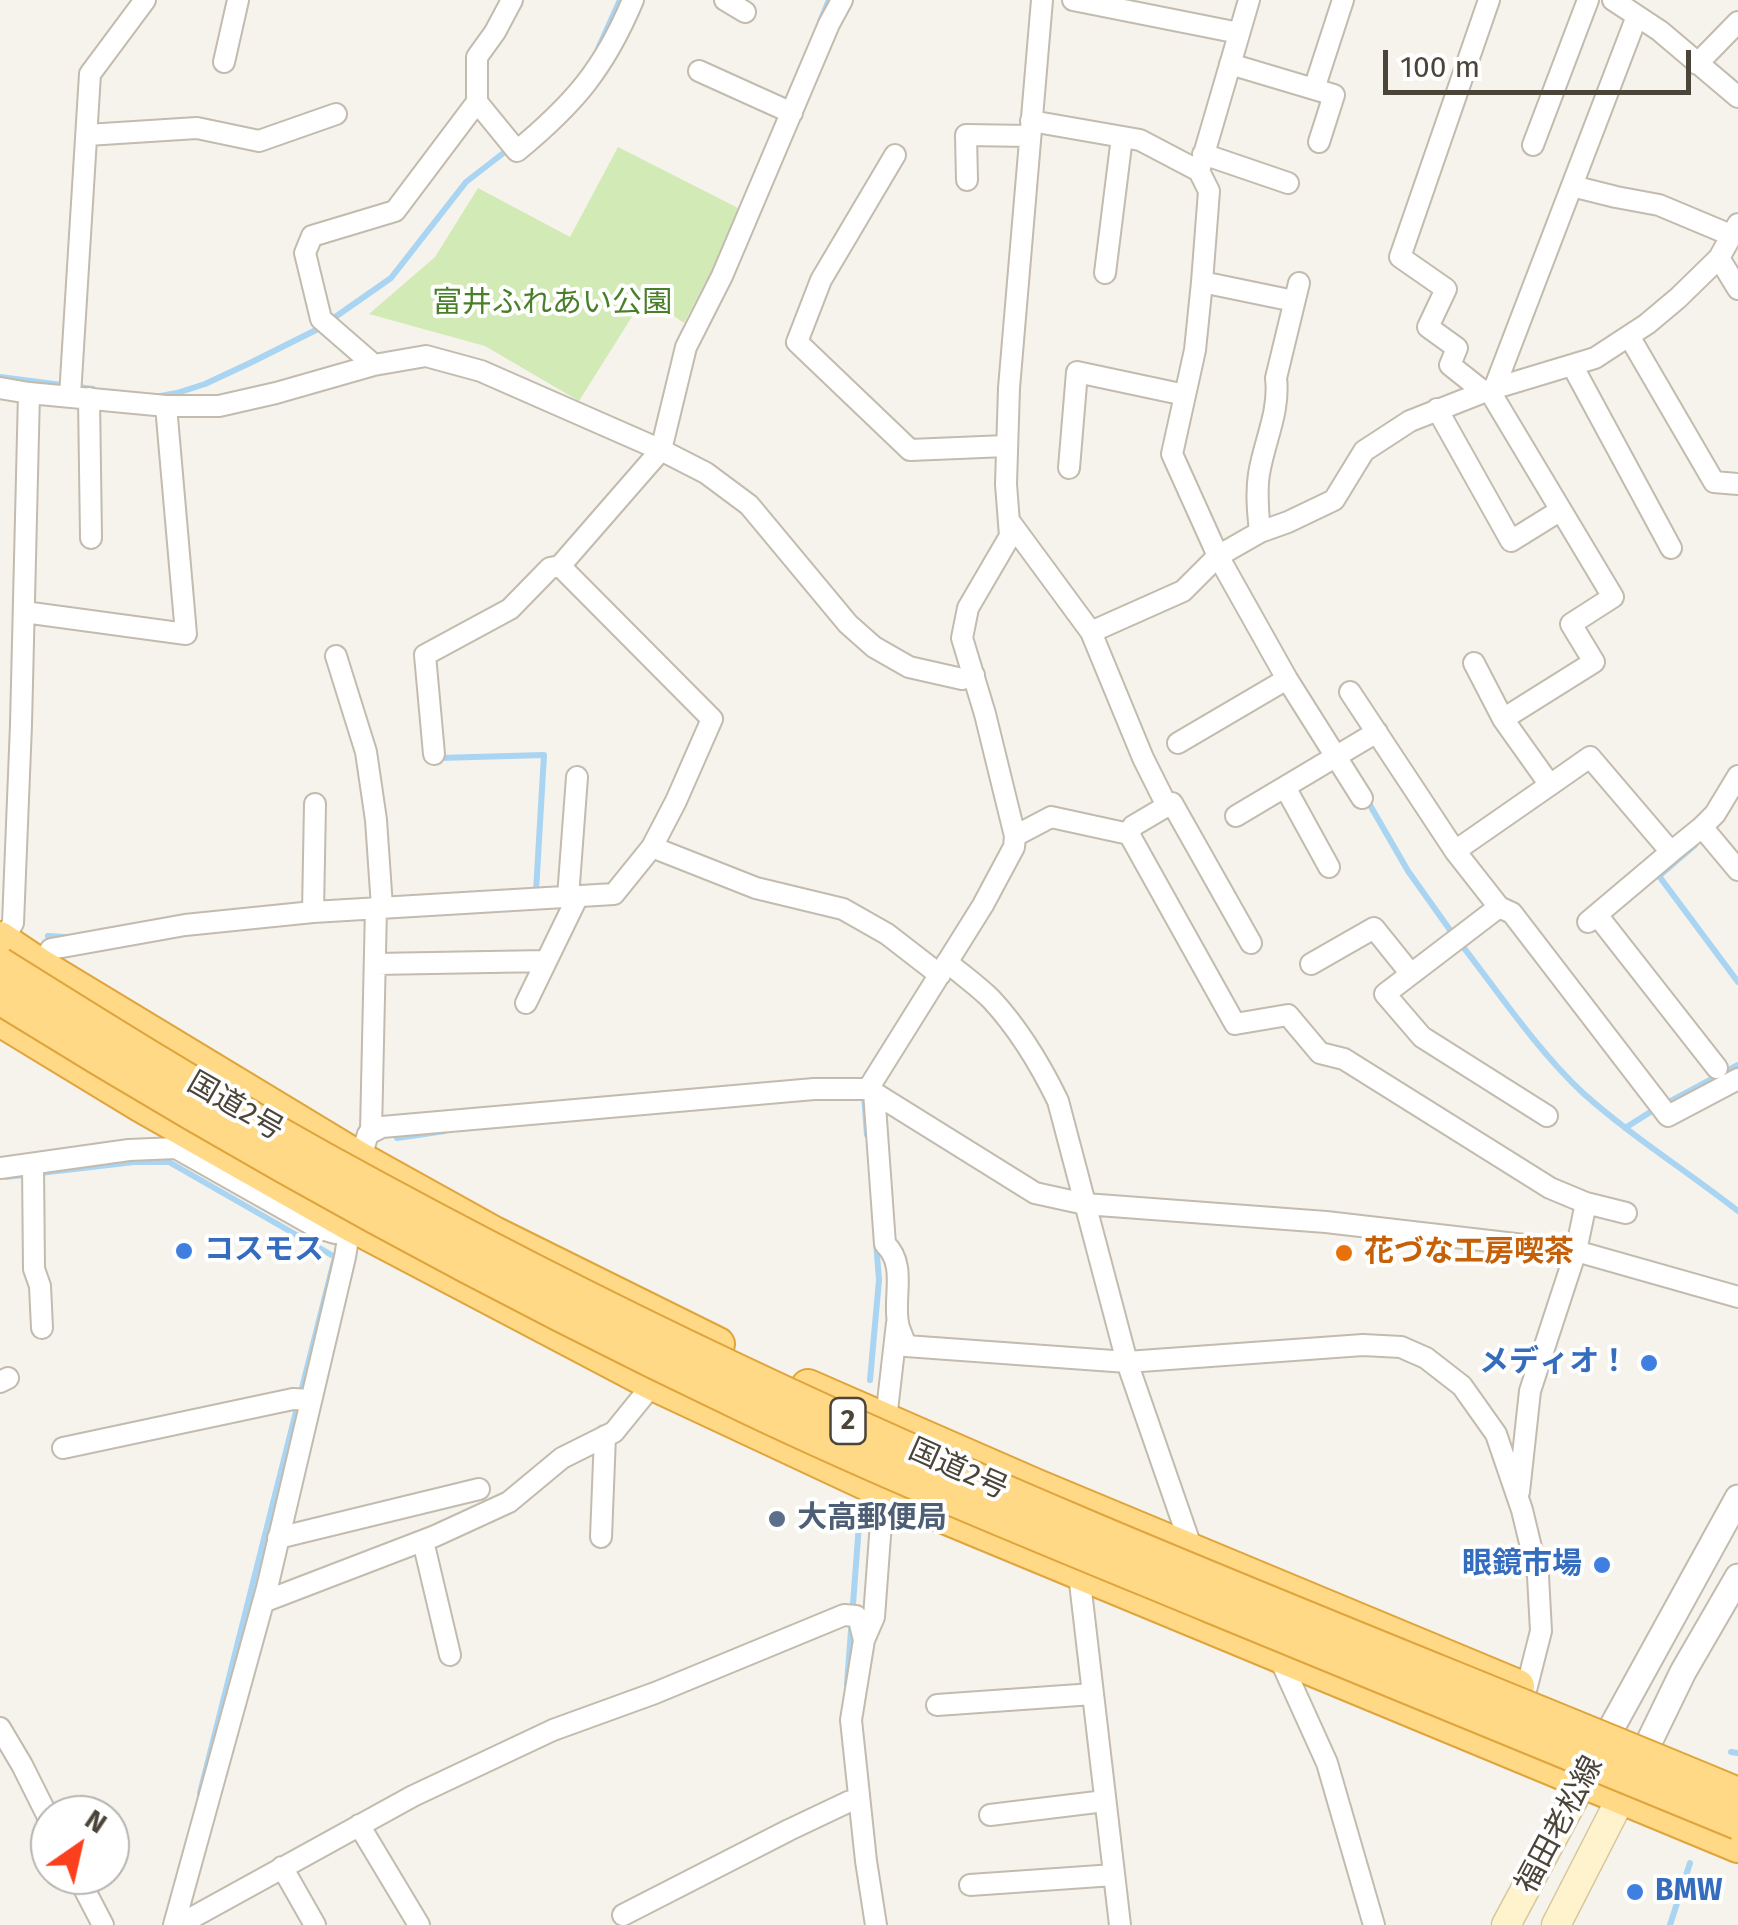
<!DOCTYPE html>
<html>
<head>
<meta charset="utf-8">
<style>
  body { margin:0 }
  #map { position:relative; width:1738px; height:1925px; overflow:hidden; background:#f6f3ec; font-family:"Fira Sans",sans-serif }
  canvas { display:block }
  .north { position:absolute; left:30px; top:1795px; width:100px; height:100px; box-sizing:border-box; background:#fff; border:2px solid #b7b4b0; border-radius:50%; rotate:34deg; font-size:28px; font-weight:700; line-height:40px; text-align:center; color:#4b4439 }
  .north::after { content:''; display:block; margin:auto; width:35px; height:45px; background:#fc3f1d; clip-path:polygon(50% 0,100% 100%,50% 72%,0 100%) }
  .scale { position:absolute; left:1383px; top:50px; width:308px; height:45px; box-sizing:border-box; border:5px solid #4b4439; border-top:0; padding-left:12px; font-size:30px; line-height:35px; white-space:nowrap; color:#4b4439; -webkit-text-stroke:8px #fff; paint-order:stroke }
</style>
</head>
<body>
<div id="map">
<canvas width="1738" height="1925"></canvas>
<div class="north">N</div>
<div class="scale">100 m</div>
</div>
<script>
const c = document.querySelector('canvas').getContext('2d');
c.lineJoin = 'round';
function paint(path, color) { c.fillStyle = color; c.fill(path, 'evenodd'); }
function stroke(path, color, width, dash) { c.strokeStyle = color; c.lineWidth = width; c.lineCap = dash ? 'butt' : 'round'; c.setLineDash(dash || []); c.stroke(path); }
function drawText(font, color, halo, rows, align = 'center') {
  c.font = font + ' "Fira Sans","Noto Sans JP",sans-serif'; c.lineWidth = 8; c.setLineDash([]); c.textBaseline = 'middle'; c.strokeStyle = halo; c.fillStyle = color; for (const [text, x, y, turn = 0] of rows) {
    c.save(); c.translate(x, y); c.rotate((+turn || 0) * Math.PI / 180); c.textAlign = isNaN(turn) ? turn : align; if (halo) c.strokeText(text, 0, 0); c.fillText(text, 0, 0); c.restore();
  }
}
paint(new Path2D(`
  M618,147L738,208L715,264L684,323L645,296L579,401L485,346L369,314L435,257L478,188L570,237Z`), '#d2eab5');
stroke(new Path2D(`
  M820,22L829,0
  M598,49L620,0
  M0,377L93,389
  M155,397L177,393L205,384L250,363L318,329L391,278L466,182L506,151
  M439,758L544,755L536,891
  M1367,800L1408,871L1450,930
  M1695,845L1659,876L1738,982
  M48,936L65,937
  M1464,948C1501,996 1539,1052 1583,1093C1631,1136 1687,1171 1738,1211
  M861,1095H864L867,1135
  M1669,1102L1738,1065
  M1625,1128L1652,1111
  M397,1138L445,1131
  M6,1177L134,1162H169L335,1257L200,1793
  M870,1380L879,1280L876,1242
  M847,1684L860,1511
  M1731,1752L1738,1753
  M1670,1925L1690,1863`), '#a9d4f2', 6);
const minor = new Path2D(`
  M725,0L745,12
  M1073,0L1239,33
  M1249,0L1199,171L1209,191L1202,282L1195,350L1172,454L1218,556L1287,679L1362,798
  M1613,0L1660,31L1738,97
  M224,62L238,0
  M1230,64L1334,95L1319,142
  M1697,64L1738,22
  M699,71L792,113
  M1314,89L1343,0
  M477,102L517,151C574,104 604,69 633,0
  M1031,121L1140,140L1199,171
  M87,135L197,128L259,141L336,114
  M1533,145L1588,0
  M1203,154L1288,183
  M895,155L821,280L797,342L910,450L1006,446
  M967,180L966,135L1030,136
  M1572,186L1616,197L1659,205L1733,236
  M1719,258L1738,289
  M1105,273L1122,137
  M1202,282L1294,301
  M1629,336L1714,482L1738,484
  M374,365L321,319L305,253L312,236L395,211L477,102V57L495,32L512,0
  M1572,365L1671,548
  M0,388L29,393L166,406H219L276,393L374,365L426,356L481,371L661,450L706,473L749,505L848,624L874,647L909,667L962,679L974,675
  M1494,389L1637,16
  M1489,390L1613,597L1571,624L1594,662L1503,719L1550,785L1590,757L1671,852L1702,827L1715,814L1738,776
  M1484,392L1450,365L1457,348L1428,327L1446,289L1400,257L1489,0
  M70,396L90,74L145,0
  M89,398L91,538
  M1437,409L1511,541L1561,510
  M1069,468L1077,372L1185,395
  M1010,522L1091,632L1183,591L1218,556L1260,532L1288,522L1334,500L1364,451L1410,421L1489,390L1595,358L1647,324L1678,298L1719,258L1738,224
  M1260,532C1258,513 1256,493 1259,474C1264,442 1280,412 1276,378L1299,283
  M24,612L186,634L166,406
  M1091,632L1143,758L1167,806
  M336,656L366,752L376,820L382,907
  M1474,663L1503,719
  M1350,692L1455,851L1499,907L1512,913L1668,1116L1738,1079
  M1178,743L1287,679
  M434,754L425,655L510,609L550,568L560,566
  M1285,787L1329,867
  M1236,816L1377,732
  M1702,827L1738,870
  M1129,834L1133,826L1172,803L1251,943
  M1015,836L1051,817L1129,834L1235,1024L1288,1015L1320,1053L1344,1059L1550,1188L1586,1203L1576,1251L1530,1391L1519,1492
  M652,847L676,801L712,719L560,566L661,450L686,347L722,276L829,24L842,0
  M1455,851L1550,785
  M568,897L577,777
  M1499,907L1385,994L1422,1037L1547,1116
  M313,912L315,804
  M1597,915L1717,1068
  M1588,922L1671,852
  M3,940L13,923L21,725L29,393
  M947,962C961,974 978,986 991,999C1019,1029 1040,1064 1058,1101L1127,1362L1194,1555
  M375,964L546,961
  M1311,964L1374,928L1411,974
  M40,965L51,949L185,925L313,912L614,894L652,847L756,888L843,909L887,934L940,975
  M526,1003L578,896
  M868,1089L983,905L1014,847L1015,836L985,714L962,638L968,608L1010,536L1006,484L1009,388L1042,0
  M874,1092L885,1244C907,1265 893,1296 898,1323C899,1330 904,1339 906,1346L1127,1362L1363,1345L1401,1347L1426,1358L1462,1386L1496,1434L1522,1510L1538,1576L1541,1631L1526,1690
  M371,1131L376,908
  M33,1165L34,1269L40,1286L42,1328
  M358,1166L368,1134L382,1127L814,1089H868L1035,1193L1085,1204L1326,1222L1576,1251L1738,1297
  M0,1168L129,1150L176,1148L318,1228L335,1233L351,1225
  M1586,1203L1626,1213
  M0,1382L8,1378
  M885,1428L897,1323
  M63,1448L293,1399L310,1400
  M601,1537L605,1436
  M278,1538L479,1489
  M423,1541L450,1655
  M1079,1574L1120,1925
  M263,1602L435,1536L509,1502L562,1458L614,1432L653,1384
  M1279,1657L1327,1763L1374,1925
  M937,1705L1093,1694
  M0,1728L22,1765L50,1821
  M990,1815L1105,1801
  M359,1825L419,1925
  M282,1867L315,1925
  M77,1875L103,1925
  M970,1885L1114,1875
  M623,1915L789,1830L848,1802L859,1799
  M175,1921H186L413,1796L553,1730L655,1693L844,1615L856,1616L859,1620L864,1640
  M174,1925L267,1588L345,1257L352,1214
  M876,1925L866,1861L851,1720L864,1640L874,1617L884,1482`);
const tertiary = new Path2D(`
  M1612,1727L1738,1498
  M1635,1771L1683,1672L1738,1577`);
const secondary = new Path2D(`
  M1506,1925L1593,1763
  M1556,1925L1622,1796L1641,1793`);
const trunk = new Path2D(`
  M0,938L40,965L359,1158L494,1233L718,1344
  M0,1020L140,1105L351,1225L653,1384L884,1492L1738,1846
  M808,1386L1037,1486L1518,1686`);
stroke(minor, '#c2bbae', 24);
stroke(tertiary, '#c2bbae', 29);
stroke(secondary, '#d6c79b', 31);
stroke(trunk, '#e0a43c', 36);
stroke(minor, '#fff', 20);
stroke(tertiary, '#fff', 25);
stroke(secondary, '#fff3cd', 28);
stroke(trunk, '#ffd985', 32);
const trunkBridge = new Path2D(`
  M0,964C107,1031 214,1098 324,1159C460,1234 598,1305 738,1371C1065,1526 1404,1655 1738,1794
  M0,998C241,1148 490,1285 747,1407C898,1479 1055,1542 1210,1606C1386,1678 1562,1750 1738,1823`);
stroke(trunkBridge, '#e0a43c', 36, []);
stroke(trunkBridge, '#ffd985', 32);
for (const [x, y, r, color] of [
  [184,1251,10,"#3f7fe0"],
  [1344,1253,10,"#e8710a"],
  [1649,1363,10,"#3f7fe0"],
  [777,1519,10,"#5c6f8a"],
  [1602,1565,10,"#3f7fe0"],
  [1635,1892,10,"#3f7fe0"]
]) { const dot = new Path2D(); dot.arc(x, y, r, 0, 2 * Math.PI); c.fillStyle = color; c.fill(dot); stroke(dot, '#fff', 4); }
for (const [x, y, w] of [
  [848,1421,35]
]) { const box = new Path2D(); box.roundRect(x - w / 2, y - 23, w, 46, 8); c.fillStyle = '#fff'; c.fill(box); stroke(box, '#4b4439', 2.5); }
drawText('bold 28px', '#4b4439', null, [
  ["2",848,1421]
]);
drawText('30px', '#4a7f2a', '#fff', [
  ["富井ふれあい公園",552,304]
]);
drawText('30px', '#4b4439', '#fff', [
  ["国道2号",235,1107,30],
  ["国道2号",958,1470,24],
  ["福田老松線",1560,1825,-62]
]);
drawText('bold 30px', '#366cbe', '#fff', [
  ["コスモス",204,1251],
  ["メディオ！",1629,1363,"right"],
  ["眼鏡市場",1582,1565,"right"],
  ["BMW",1655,1892]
], 'left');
drawText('bold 30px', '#c56008', '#fff', [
  ["花づな工房喫茶",1364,1253]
], 'left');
drawText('bold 30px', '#4e5e75', '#fff', [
  ["大高郵便局",797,1519]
], 'left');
</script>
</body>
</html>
